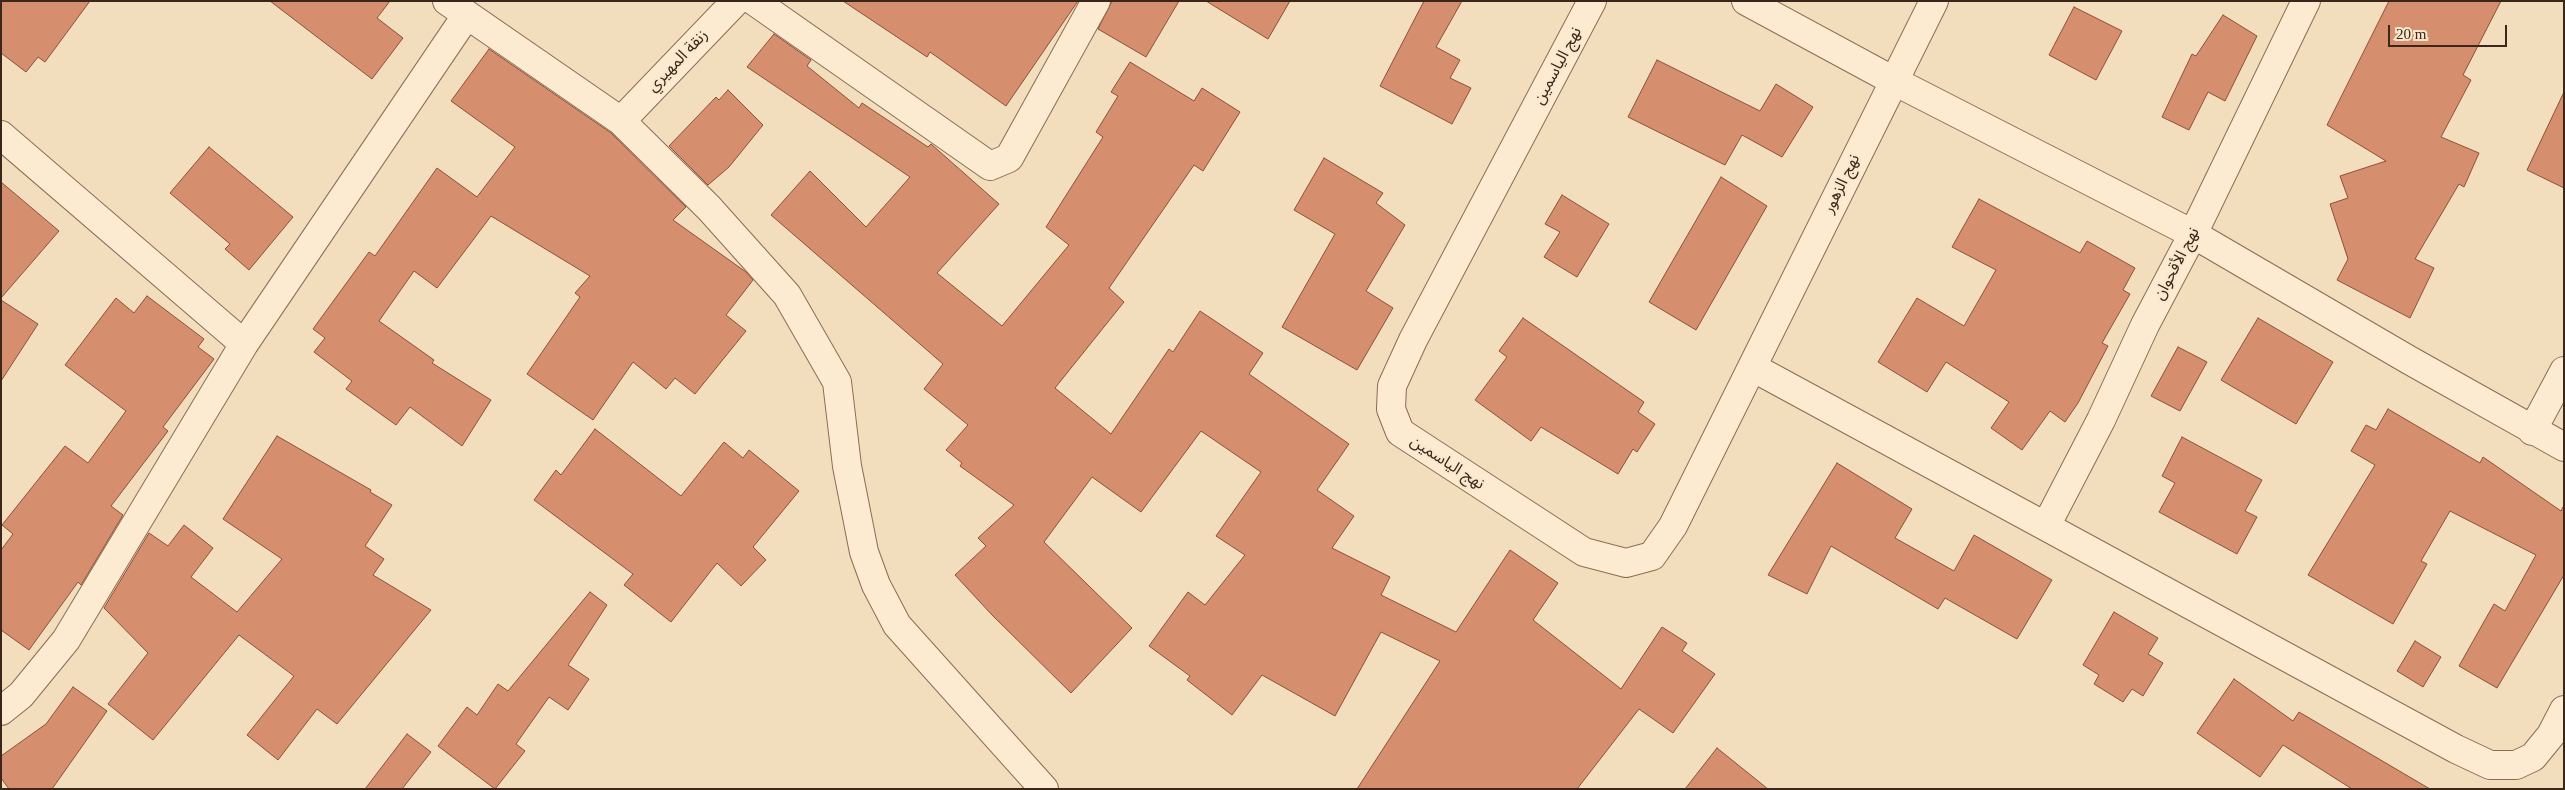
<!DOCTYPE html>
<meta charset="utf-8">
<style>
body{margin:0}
#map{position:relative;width:2565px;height:790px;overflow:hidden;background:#f2ddbd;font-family:"Times New Roman",serif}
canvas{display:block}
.frame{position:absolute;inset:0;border:2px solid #3a261a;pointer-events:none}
.scale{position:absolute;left:2388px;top:25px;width:119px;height:22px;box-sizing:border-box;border:2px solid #3a261a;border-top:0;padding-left:6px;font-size:15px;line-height:18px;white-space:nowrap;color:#3a261a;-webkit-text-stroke:4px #f9e8cd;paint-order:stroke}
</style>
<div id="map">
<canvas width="2565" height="790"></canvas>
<div class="frame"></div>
<div class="scale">20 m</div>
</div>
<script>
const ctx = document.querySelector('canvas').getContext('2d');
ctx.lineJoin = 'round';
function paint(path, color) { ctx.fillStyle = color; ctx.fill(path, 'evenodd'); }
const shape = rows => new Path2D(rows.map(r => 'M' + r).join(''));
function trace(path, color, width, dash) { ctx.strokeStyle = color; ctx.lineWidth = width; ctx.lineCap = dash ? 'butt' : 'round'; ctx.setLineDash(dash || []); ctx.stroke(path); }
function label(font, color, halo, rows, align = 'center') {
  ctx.font = font + ' "Times New Roman","Noto Sans Arabic",serif'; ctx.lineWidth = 4; ctx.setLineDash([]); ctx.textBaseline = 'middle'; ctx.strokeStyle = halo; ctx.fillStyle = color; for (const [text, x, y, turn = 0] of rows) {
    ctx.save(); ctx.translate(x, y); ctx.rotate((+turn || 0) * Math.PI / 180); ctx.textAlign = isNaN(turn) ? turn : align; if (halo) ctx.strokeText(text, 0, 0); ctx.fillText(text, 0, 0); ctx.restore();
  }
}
const building = shape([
 [1,1,90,1,45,62,38,57,26,72,1,53,1,1],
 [270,1,390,1,377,18,403,38,372,79,270,1],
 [843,1,1078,1,1006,106,930,52,927,57,843,1],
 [1112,1,1179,1,1146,57,1098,29,1112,1],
 [1206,1,1290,1,1268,39,1206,1],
 [1424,1,1462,1,1436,47,1460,60,1450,78,1471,88,1452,124,1380,86,1424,1],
 [2389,1,2501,1,2463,75,2471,80,2441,137,2479,153,2464,187,2459,184,2415,259,2434,268,2410,318,2337,280,2348,259,2330,204,2348,198,2340,176,2386,161,2327,125,2389,1],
 [2074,7,2122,31,2096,80,2049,55,2074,7],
 [2223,15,2257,36,2225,101,2208,92,2189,130,2162,117,2192,54,2196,56,2223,15],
 [774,34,811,60,807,66,859,108,862,103,928,147,931,144,999,204,937,273,1002,326,1069,245,1046,227,1103,137,1096,132,1118,96,1111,92,1130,62,1194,101,1202,88,1240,112,1203,171,1194,165,1109,288,1124,302,1055,388,1111,434,1169,349,1173,352,1200,311,1263,353,1249,374,1349,444,1317,490,1354,516,1332,548,1390,577,1381,595,1456,632,1510,550,1558,583,1533,620,1621,689,1662,627,1687,643,1682,651,1715,674,1673,733,1639,709,1577,789,1357,789,1440,661,1381,632,1335,716,1262,675,1232,715,1187,680,1190,676,1149,646,1188,592,1205,605,1245,555,1216,536,1261,472,1201,431,1141,512,1092,477,1044,542,1132,628,1071,693,992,615,955,575,986,546,978,538,1014,505,960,466,962,463,946,450,968,425,924,389,943,364,771,215,810,171,866,227,910,177,747,67,774,34],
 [489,49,611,133,686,207,673,220,746,272,753,280,726,315,746,331,695,394,675,378,666,389,633,362,593,420,527,374,580,297,575,293,590,276,491,216,437,288,414,271,379,321,434,360,432,363,491,400,462,446,410,407,396,425,346,389,352,381,314,352,325,338,313,329,369,252,375,256,437,168,477,197,515,147,451,101,489,49],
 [1657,60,1760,111,1776,84,1813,107,1782,157,1742,135,1725,165,1628,117,1657,60],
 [728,90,763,125,729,167,708,185,669,146,716,97,719,100,728,90],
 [2564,92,2564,188,2527,170,2564,92],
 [209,147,293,217,249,270,225,249,230,244,170,193,209,147],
 [1324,158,1383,193,1376,203,1405,225,1366,291,1393,308,1357,370,1282,327,1335,234,1294,210,1324,158],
 [1721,177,1767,206,1696,330,1649,302,1721,177],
 [1,182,59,231,1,298,1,182],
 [1562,195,1609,224,1577,277,1544,257,1560,232,1545,224,1562,195],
 [1979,199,2080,253,2087,241,2135,268,2123,290,2130,294,2102,343,2108,346,2078,403,2065,422,2050,411,2022,450,1991,428,2009,402,1946,362,1927,392,1878,362,1917,298,1964,326,1996,270,1952,247,1979,199],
 [147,296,204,339,198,347,214,359,163,427,168,431,111,506,123,515,81,585,78,582,29,650,1,630,1,550,13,534,2,525,65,446,88,463,126,411,65,365,116,298,134,313,147,296],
 [1,300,38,324,1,381,1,300],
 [1523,318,1644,402,1638,412,1655,424,1637,452,1633,449,1618,474,1541,427,1531,441,1475,400,1507,357,1499,351,1523,318],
 [2258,318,2333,362,2296,424,2221,380,2258,318],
 [2178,347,2207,362,2180,411,2151,396,2178,347],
 [2388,409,2480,463,2483,457,2561,511,2564,505,2564,575,2497,688,2459,666,2494,604,2505,611,2536,555,2450,511,2421,561,2427,564,2393,624,2308,575,2375,465,2351,451,2366,425,2376,430,2388,409],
 [595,429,681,496,724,442,743,458,749,450,799,491,753,547,766,560,741,586,717,563,671,622,624,585,633,574,534,500,556,470,561,475,595,429],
 [277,436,371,490,370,492,392,505,365,546,384,559,373,575,431,610,337,724,317,709,278,760,247,735,294,676,239,635,153,740,108,704,148,653,104,608,149,533,168,546,184,525,213,548,191,577,237,612,282,559,223,519,277,436],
 [2182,437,2262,480,2245,511,2257,517,2237,554,2159,512,2175,483,2162,476,2182,437],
 [1837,463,1912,509,1895,538,1954,571,1974,535,2052,580,2017,639,1945,598,1938,609,1831,546,1807,594,1768,575,1837,463],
 [590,592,607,605,568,665,589,679,568,710,549,697,516,744,525,751,495,789,438,746,467,707,477,715,498,684,508,691,590,592],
 [2114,612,2158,638,2148,654,2163,663,2143,696,2132,689,2123,702,2094,684,2099,675,2083,665,2114,612],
 [2415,641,2441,657,2423,687,2397,671,2415,641],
 [2234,679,2293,721,2299,712,2430,789,2352,789,2283,745,2260,777,2197,733,2234,679],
 [73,687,107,711,52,789,9,789,1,778,1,756,46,724,73,687],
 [407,734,431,752,402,789,365,789,407,734],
 [1717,748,1768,789,1685,789,1717,748]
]);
paint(building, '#d58e6e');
trace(building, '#8e5037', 1);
const minor = shape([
 [447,1,621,121,709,208,787,295,837,382,847,466,864,552,876,585,897,625,1044,789],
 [754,1,990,166,1009,158,1096,1],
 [1592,1,1413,340,1392,386,1391,409,1400,432,1584,552,1626,563,1652,556,1673,526,1934,1],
 [1746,1,1894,81,2193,234,2409,360,2564,447],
 [621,121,736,1],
 [1,135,244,344],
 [1752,367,2456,749,2490,765,2516,765,2533,757,2551,735,2564,710],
 [2532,431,2564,371],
 [2046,526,2101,420,2145,325,2193,234,2306,1],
 [1,711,21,695,66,640,244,344,466,16]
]);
trace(minor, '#8c6c54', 30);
trace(minor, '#fcebd1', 28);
label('16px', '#3a261a', '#f9e8cd', [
 ["زنقة المهيري",678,61,-46],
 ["نهج الياسمين",1558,66,-62],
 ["نهج الزهور",1842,184,-64],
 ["نهج الأقحوان",2177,264,-62],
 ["نهج الياسمين",1447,463,33]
]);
</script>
